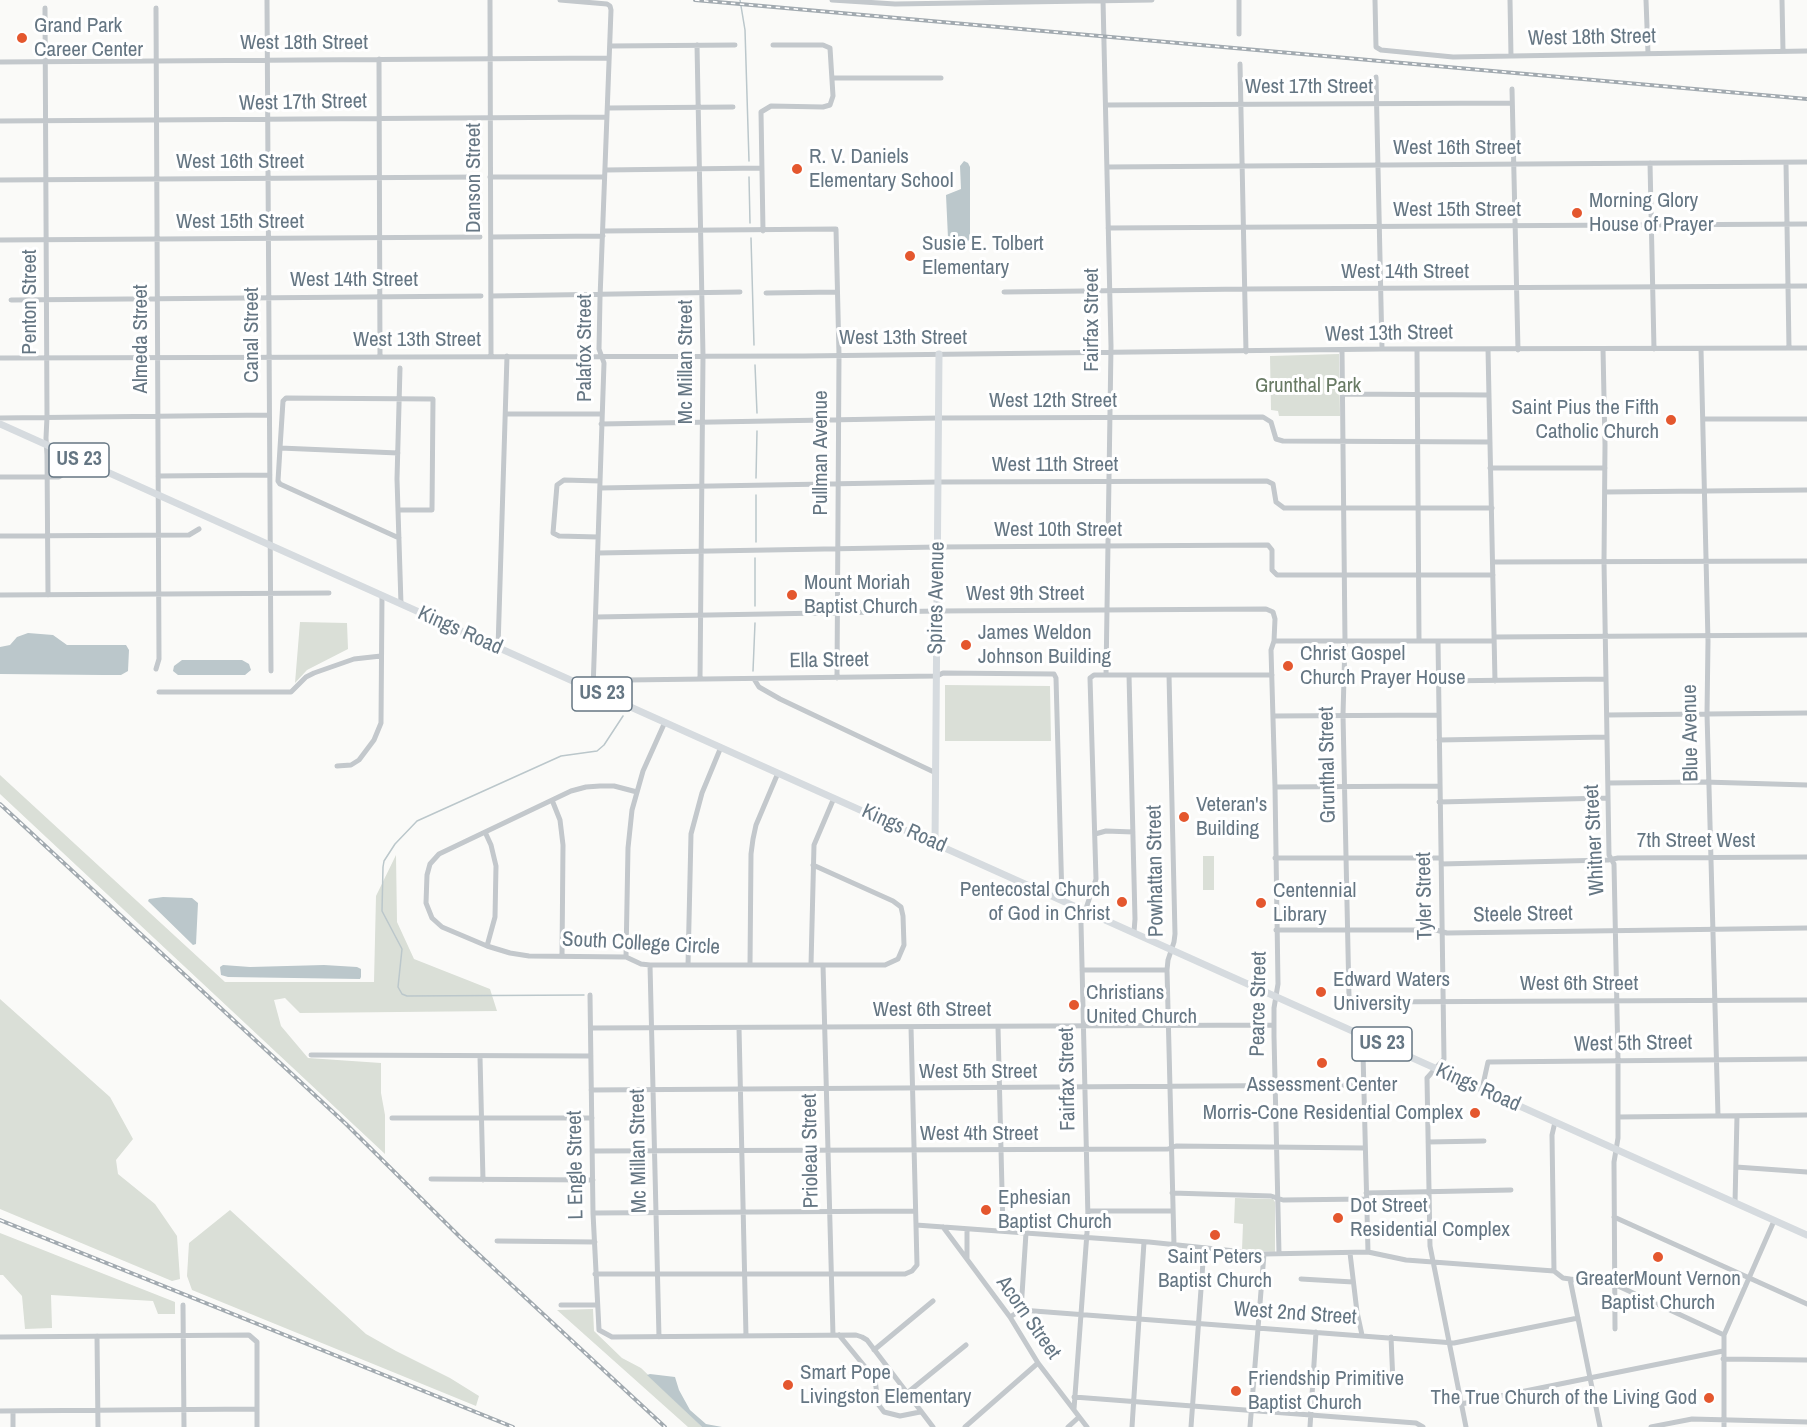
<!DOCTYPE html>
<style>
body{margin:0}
canvas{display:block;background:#fafaf8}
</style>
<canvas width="1807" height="1427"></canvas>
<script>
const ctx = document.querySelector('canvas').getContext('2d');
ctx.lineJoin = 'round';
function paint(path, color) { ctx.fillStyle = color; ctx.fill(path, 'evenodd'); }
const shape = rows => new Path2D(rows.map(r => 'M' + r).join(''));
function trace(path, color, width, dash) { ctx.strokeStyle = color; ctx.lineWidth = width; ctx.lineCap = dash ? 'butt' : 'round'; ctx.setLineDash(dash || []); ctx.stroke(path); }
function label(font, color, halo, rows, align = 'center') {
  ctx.font = font + ' "Archivo Narrow",sans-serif'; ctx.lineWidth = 6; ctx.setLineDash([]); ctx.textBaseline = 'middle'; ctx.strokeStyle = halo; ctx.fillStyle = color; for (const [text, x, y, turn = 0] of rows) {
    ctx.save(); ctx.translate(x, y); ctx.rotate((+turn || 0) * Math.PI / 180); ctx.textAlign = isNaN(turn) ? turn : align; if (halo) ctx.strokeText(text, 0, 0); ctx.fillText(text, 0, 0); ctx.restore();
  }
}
paint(shape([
 [1339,354,1340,416,1279,416,1278,411,1271,410,1270,356],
 [300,622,347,623,348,649,307,670,295,683],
 [945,685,1050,686,1051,741,945,741],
 [0,775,225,982,374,982,376,896,396,855,397,922,414,959,490,989,497,1011,300,1013,285,998,274,1000,281,1026,308,1058,381,1063,381,1093,385,1115,385,1154,0,794],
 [1203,856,1214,856,1214,890,1203,890],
 [0,999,110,1097,133,1139,116,1160,118,1174,155,1204,177,1236,180,1279,172,1281,0,1209],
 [1235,1198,1273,1199,1275,1202,1275,1252,1242,1250,1243,1224,1234,1223],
 [230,1210,366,1334,396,1351,450,1378,479,1396,476,1406,192,1290,187,1276,189,1243],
 [0,1233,175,1302,175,1314,158,1314,153,1301,51,1295,52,1328,25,1329,22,1296,3,1275,0,1275],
 [593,1309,594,1331,622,1358,641,1368,702,1427,688,1427,557,1310]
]), '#dadfd7');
paint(shape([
 [964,161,968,163,970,167,970,239,967,242,951,241,948,238,946,195,961,189,960,166],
 [28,633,53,635,67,645,126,645,129,650,128,671,121,675,103,675,0,674,0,647,10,645,17,637],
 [182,660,242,660,249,664,251,670,245,675,178,675,173,671,174,666],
 [163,897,192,898,198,903,196,944,193,945,148,901,149,899],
 [223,965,250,967,324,965,357,967,361,969,361,977,360,979,228,977,221,975,220,967],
 [650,1374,675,1377,679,1390,690,1410,706,1424,722,1427,702,1427,647,1375]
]), '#bbc7cb');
trace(shape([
 [740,0,745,30,749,161],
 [749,177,750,223],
 [751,238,754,345],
 [755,365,757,413],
 [756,478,757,431],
 [756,542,756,495],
 [755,606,755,558],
 [753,671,755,623],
 [584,995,407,996,402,994,398,987,402,949,382,911,383,867,384,861,395,844,417,821,561,756,597,751,604,745,623,716]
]), '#bbc7cb', 1.5);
trace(shape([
 [267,0,271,671],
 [490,0,491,356],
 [560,0,607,4,610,6,611,10,600,298,599,349,604,363,593,690],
 [832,0,895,4,1152,0],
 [1103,0,1111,346,1106,675],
 [1375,0,1376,47,1381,50,1453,57,1807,51],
 [1510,0,1511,56],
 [1646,0,1648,53],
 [1782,0,1783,51],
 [45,8,47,417,46,438,47,455,48,595],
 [1239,34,1239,0],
 [697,45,703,356,700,679],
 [610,46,735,45],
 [379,59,380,357],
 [0,62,608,58],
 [1240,64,1246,352],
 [1376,77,1382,349],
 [833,78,941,78],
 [1512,89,1518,350],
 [1106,105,1512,103],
 [608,108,733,107],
 [0,121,607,117],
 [1650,163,1654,349],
 [1786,163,1789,348],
 [1107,167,1807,162],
 [606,170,762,168],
 [490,177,604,177],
 [0,180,480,177],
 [1108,228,1807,224],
 [603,231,836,229,839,355,837,678],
 [763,231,761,112,771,106,823,107,830,105,833,96,830,48,823,45,773,45],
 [491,237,603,236],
 [0,240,480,237],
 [1004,292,1245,289,1807,286],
 [766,293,837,292],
 [491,296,740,292],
 [11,300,481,296],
 [1417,349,1419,641],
 [1488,349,1495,681],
 [1603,349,1605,445,1604,562,1609,855,1614,864,1618,1060,1618,1138,1614,1162,1615,1329],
 [1701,349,1708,641,1707,714,1718,1116],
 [1342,350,1345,641,1343,715,1349,997,1356,1002,1807,1000],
 [0,358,803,356,1382,349,1807,348],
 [400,368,397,479,401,604],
 [1343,394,1489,395],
 [507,414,602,414],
 [0,418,269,415],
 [1703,419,1807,419],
 [601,424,939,418,1263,417,1271,422,1276,439,1283,441,1490,442],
 [280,448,278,481,280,484,399,538],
 [398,453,280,448,283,401,286,398,433,399,432,510,398,510],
 [1490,468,1605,468],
 [158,476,270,475],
 [0,477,59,477,68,471],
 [600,488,938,482,1267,481,1273,484,1276,502,1284,508,1492,508],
 [1605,492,1807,490],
 [0,536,189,535,199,529],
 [598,537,559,536,553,533,557,485,564,480,600,481],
 [598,553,938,547,1268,545,1272,550,1272,570,1277,575,1493,575],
 [1493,562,1807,561],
 [0,595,329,593],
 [596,617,937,611,1266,609,1273,612,1275,619,1274,641,1271,650,1275,787,1278,984,1274,1008,1274,1036,1279,1253],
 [1494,637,1807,635],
 [1274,641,1494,641],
 [1438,641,1444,1059,1427,1078,1430,1246,1466,1427],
 [498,648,507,356],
 [156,669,159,659,156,8],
 [1129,675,1135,919,1134,932],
 [1169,675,1175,934,1174,942,1168,960,1167,970,1174,1245],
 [754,679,759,687,780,699,936,773],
 [1438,681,1606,679],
 [159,692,291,692,306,677,314,673,354,659,381,656],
 [614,699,619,685,627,680,937,676,943,673,1054,674,1056,678,1062,900],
 [1607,715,1807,713],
 [1273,716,1439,715],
 [1439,740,1607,737],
 [337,766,351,765,359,760,374,740,381,723,382,595],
 [1608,783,1704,782,1807,785],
 [1275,787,1439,786],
 [637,792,614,786,600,786,586,787,571,791,439,854,430,864,427,875,426,903,432,918,442,927,487,946,510,953,529,956,626,957,641,964,650,965,885,965,898,959,904,945,903,916,901,907,893,901,813,865],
 [552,800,560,820,563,845,562,956],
 [1439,802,1608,798],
 [485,832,491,845,496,866,495,917,487,946],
 [1095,834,1106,831,1133,832],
 [1275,858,1441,858],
 [1441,864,1608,860,1618,858,1807,857],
 [1276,930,1436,930,1447,933,1807,928],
 [626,957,628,848,632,810,643,771,665,722],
 [650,965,659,1337],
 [688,965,691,834,702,793,721,747],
 [750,965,751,854,753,839,756,825,778,773],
 [811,965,814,845,834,798],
 [823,965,833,1335],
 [1082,970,1167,970],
 [590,995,593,1213,599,1330,612,1337,856,1335,862,1337,867,1340,933,1427],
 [998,1027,1003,1231],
 [591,1028,1274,1025],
 [739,1028,746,1336],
 [1365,1036,1363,1053,1368,1252],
 [311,1055,591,1056],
 [480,1057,483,1180],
 [1482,1089,1488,1062,1807,1059],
 [591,1090,1364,1085],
 [1618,1117,1807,1115],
 [392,1118,592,1118],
 [1428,1142,1484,1141],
 [592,1151,1168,1149,1176,1146,1365,1148],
 [1736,1167,1807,1172],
 [431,1179,593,1180],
 [1172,1193,1271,1196,1283,1200,1366,1199],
 [1366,1193,1511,1190],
 [1735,1203,1737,1116],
 [1088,1211,1173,1211],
 [593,1213,915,1211],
 [1614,1217,1807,1304],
 [916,1225,1149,1242,1264,1254,1368,1252,1406,1260,1554,1271,1563,1278,1618,1286,1724,1335],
 [943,1227,1010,1317,1038,1363,1087,1427],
 [497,1241,595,1242],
 [1350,1253,1357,1312,1362,1335],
 [967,1258,967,1229],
 [1554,1271,1552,1135,1555,1122],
 [595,1274,905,1274,912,1271,917,1265,911,1027],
 [1301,1279,1353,1282],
 [1570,1279,1600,1427],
 [183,1305,184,1427],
 [561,1305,597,1305],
 [1021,1310,1026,1233],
 [1010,1317,1021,1310,1454,1343,1578,1318],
 [839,1335,875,1379,878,1404,884,1412,900,1416,920,1412],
 [97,1336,98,1427],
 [0,1337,249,1335,257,1342,257,1427],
 [1391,1337,1393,1383],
 [874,1350,933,1301],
 [1723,1359,1807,1360],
 [907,1393,966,1345],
 [1074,1397,1416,1423,1423,1427],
 [1461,1404,1723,1351],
 [1074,1409,1088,1219,1081,923,1096,879,1090,678,1094,675,1272,675],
 [0,1411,257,1409],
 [13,1411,13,1427],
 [965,1427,1038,1363],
 [1068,1427,1079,1417],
 [1132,1427,1144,1242],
 [1191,1427,1204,1248],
 [1250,1427,1264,1254],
 [1310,1427,1316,1332],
 [1651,1427,1692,1419,1807,1422],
 [1724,1427,1724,1335,1774,1221]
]), '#c3c8cc', 5);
trace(shape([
 [0,424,1807,1235],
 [935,843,939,354]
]), '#d6dbdf', 7);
const rail = shape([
 [695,0,1807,99],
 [0,804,346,1124,460,1237,665,1427],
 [0,1220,513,1427]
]);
trace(rail, '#a2aab0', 4);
trace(rail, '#fff', 1.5, [4.5]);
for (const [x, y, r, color] of [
 [22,38,6,"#e4572e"],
 [797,169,6,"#e4572e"],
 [1577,213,6,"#e4572e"],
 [910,256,6,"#e4572e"],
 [1671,420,6,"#e4572e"],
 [792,595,6,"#e4572e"],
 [966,645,6,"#e4572e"],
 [1288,666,6,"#e4572e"],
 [1184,817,6,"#e4572e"],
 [1122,902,6,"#e4572e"],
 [1261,903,6,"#e4572e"],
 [1321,992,6,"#e4572e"],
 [1074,1005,6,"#e4572e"],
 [1322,1063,6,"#e4572e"],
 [1475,1113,6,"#e4572e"],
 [986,1210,6,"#e4572e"],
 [1338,1218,6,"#e4572e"],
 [1215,1235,6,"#e4572e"],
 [1658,1257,6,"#e4572e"],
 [788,1385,6,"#e4572e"],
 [1236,1391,6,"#e4572e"],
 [1709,1398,6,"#e4572e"]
]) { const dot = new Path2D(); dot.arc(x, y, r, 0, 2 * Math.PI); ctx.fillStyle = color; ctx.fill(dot); trace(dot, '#fff', 2); }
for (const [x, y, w] of [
 [79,460,60],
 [602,694,60],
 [1382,1044,60]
]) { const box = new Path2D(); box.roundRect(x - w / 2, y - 17, w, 34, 4.5); ctx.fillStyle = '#fff'; ctx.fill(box); trace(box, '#657683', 1.5); }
label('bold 20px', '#657683', null, [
 ["US 23",79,460],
 ["US 23",602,694],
 ["US 23",1382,1044]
]);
label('21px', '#657683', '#fff', [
 ["Grand Park",34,26],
 ["Career Center",34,50],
 ["R. V. Daniels",809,157],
 ["Elementary School",809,181],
 ["Morning Glory",1589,201],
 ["House of Prayer",1589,225],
 ["Susie E. Tolbert",922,244],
 ["Elementary",922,268],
 ["Saint Pius the Fifth",1659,408,"right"],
 ["Catholic Church",1659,432,"right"],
 ["Mount Moriah",804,583],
 ["Baptist Church",804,607],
 ["James Weldon",978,633],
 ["Johnson Building",978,657],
 ["Christ Gospel",1300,654],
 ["Church Prayer House",1300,678],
 ["Veteran's",1196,805],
 ["Building",1196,829],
 ["Pentecostal Church",1110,890,"right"],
 ["of God in Christ",1110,914,"right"],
 ["Centennial",1273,891],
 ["Library",1273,915],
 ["Edward Waters",1333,980],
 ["University",1333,1004],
 ["Christians",1086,993],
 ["United Church",1086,1017],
 ["Assessment Center",1322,1085,"center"],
 ["Morris-Cone Residential Complex",1463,1113,"right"],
 ["Ephesian",998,1198],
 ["Baptist Church",998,1222],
 ["Dot Street",1350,1206],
 ["Residential Complex",1350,1230],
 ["Saint Peters",1215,1257,"center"],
 ["Baptist Church",1215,1281,"center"],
 ["GreaterMount Vernon",1658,1279,"center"],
 ["Baptist Church",1658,1303,"center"],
 ["Smart Pope",800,1373],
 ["Livingston Elementary",800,1397],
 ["Friendship Primitive",1248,1379],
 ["Baptist Church",1248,1403],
 ["The True Church of the Living God",1697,1398,"right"]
], 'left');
label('21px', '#657683', '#fff', [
 ["West 18th Street",1592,38,-1],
 ["West 18th Street",304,43],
 ["West 17th Street",1309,87],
 ["West 17th Street",303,103,-1],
 ["West 16th Street",1457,148],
 ["West 16th Street",240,162],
 ["Danson Street",474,178,-90],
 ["West 15th Street",1457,210],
 ["West 15th Street",240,222],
 ["West 14th Street",1405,272],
 ["West 14th Street",354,280],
 ["Penton Street",30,302,-90],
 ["Fairfax Street",1092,320,-90],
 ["West 13th Street",1389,334,-1],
 ["Canal Street",252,335,-90],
 ["West 13th Street",903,338],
 ["Almeda Street",141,339,-90],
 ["West 13th Street",417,340],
 ["Palafox Street",585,348,-90],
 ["Mc Millan Street",686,362,-90],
 ["West 12th Street",1053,401],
 ["Pullman Avenue",821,453,-90],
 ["West 11th Street",1055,465],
 ["West 10th Street",1058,530],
 ["West 9th Street",1025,594],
 ["Spires Avenue",937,598,-89],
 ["Kings Road",460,631,24],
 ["Ella Street",829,661,-1],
 ["Blue Avenue",1691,733,-91],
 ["Grunthal Street",1328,765,-91],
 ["Kings Road",904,829,24],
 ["Whitner Street",1595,840,-93],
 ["7th Street West",1696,841],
 ["Powhattan Street",1156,871,-91],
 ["Tyler Street",1425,896,-91],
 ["Steele Street",1523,915,-1],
 ["South College Circle",641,944,3],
 ["West 6th Street",1579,984],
 ["Pearce Street",1259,1004,-89],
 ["West 6th Street",932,1010],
 ["West 5th Street",1633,1044,-1],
 ["West 5th Street",978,1072],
 ["Fairfax Street",1068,1079,-91],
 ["Kings Road",1478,1088,24],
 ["West 4th Street",979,1134],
 ["Mc Millan Street",639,1151,-91],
 ["Prioleau Street",811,1151,-91],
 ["L Engle Street",576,1165,-91],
 ["West 2nd Street",1295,1314,4],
 ["Acorn Street",1028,1318,55]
]);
label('21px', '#687a64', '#fff', [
 ["Grunthal Park",1308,386]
]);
</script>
